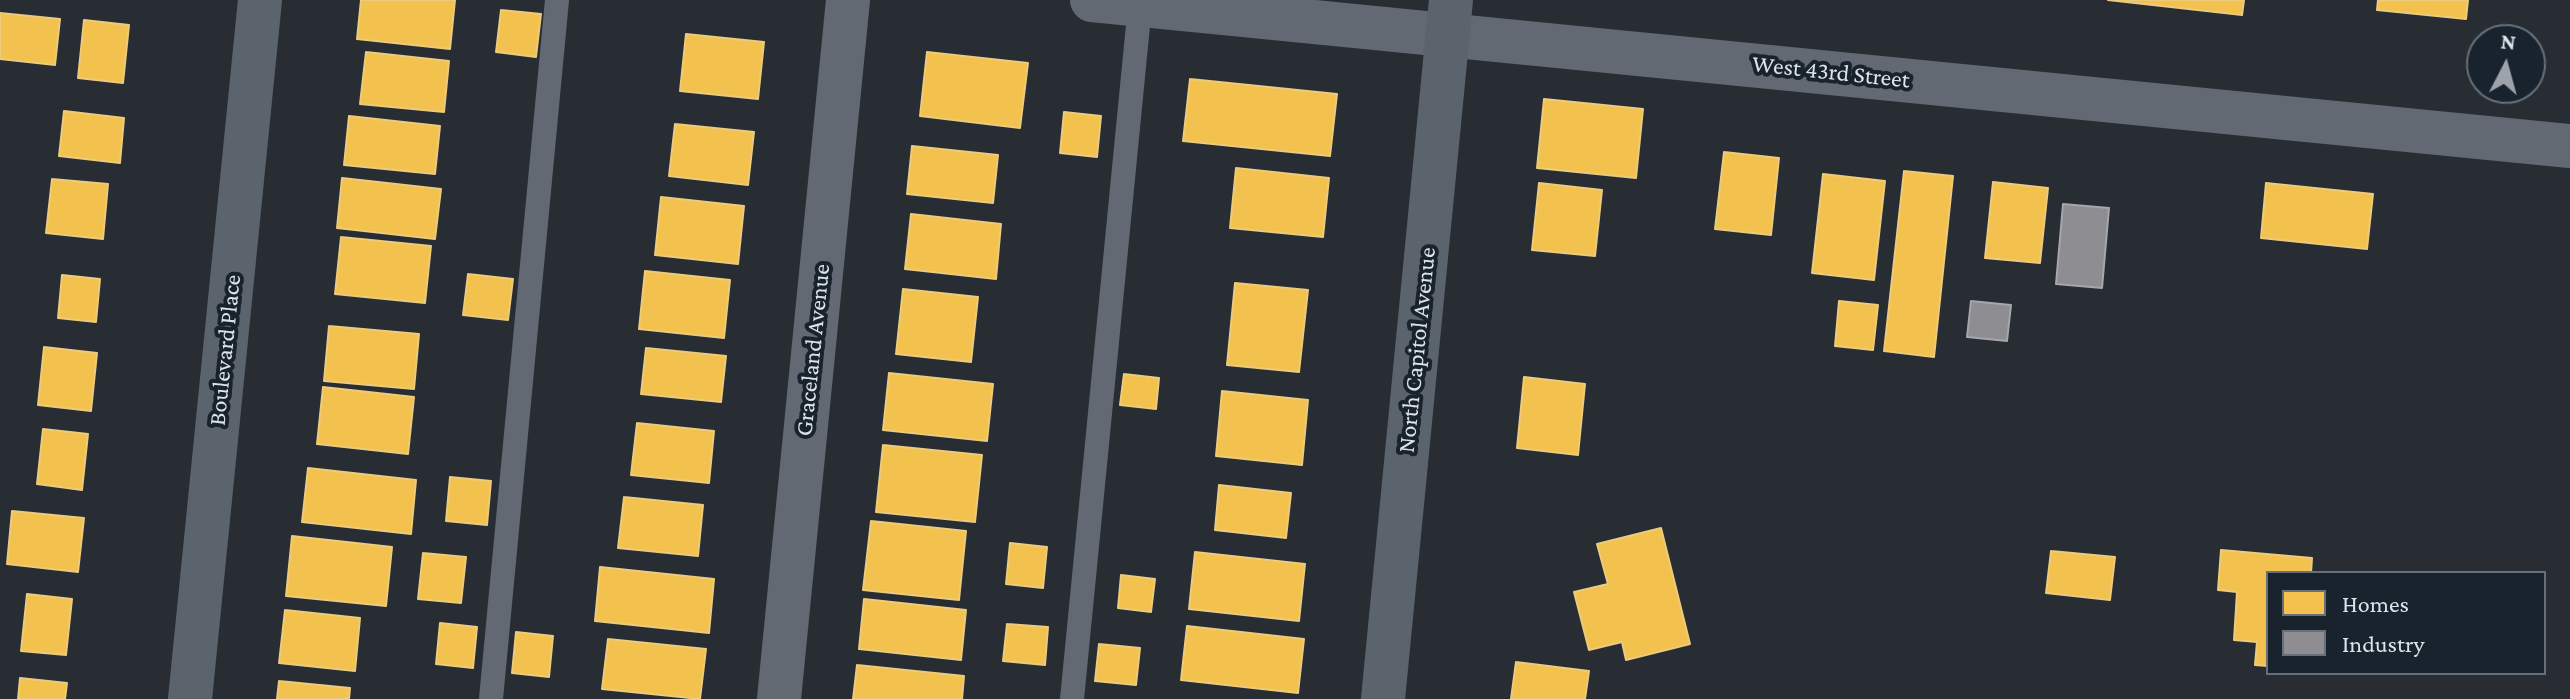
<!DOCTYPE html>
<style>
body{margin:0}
#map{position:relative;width:2570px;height:699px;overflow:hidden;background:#282d34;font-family:"Crimson Pro",serif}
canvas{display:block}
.legend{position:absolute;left:2266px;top:571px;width:280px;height:104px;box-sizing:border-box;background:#19232e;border:2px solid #67707a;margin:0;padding:10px 14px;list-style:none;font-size:24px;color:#dde3eb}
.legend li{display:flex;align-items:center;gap:16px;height:40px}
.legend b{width:40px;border:2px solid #67707a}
.north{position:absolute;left:2466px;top:24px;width:80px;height:80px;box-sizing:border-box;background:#19232e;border:2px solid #67707a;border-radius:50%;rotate:6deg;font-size:22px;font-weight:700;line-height:32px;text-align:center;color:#dde3eb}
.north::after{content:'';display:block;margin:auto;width:28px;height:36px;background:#9ea3ab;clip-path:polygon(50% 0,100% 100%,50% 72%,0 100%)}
</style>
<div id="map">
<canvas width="2570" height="699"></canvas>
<ul class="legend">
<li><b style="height:22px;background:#f2c14e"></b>Homes</li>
<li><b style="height:22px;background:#8d8d92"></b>Industry</li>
</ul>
<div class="north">N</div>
</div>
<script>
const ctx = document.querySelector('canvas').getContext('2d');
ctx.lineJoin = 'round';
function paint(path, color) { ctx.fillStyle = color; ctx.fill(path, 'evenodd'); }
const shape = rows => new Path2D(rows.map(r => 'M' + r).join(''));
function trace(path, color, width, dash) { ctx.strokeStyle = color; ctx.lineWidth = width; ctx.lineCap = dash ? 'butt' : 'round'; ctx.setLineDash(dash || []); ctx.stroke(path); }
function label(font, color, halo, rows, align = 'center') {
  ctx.font = font + ' "Crimson Pro",serif'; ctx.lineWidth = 8; ctx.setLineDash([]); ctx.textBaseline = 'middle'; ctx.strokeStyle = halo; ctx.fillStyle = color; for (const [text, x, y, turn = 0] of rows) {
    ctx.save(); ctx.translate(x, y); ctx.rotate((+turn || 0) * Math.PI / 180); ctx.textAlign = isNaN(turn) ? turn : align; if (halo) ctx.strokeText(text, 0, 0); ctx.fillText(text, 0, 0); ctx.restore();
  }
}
const homes = shape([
 [361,0,455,0,450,49,357,39,361,0],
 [2108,0,2244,0,2242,15,2108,0],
 [2378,0,2468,0,2466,19,2377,10,2378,0],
 [501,10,541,14,536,57,496,52,501,10],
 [0,13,60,19,55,65,0,59,0,13],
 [84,20,129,25,123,83,78,78,84,20],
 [686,34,764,42,758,99,680,91,686,34],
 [366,52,449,61,444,112,360,104,366,52],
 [927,52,1028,63,1020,128,920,116,927,52],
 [1190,79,1337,94,1330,156,1183,141,1190,79],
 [1544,99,1643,109,1636,178,1537,168,1544,99],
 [64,111,124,118,120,163,59,156,64,111],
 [1064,112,1101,116,1097,157,1060,153,1064,112],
 [349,116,440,126,435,174,344,165,349,116],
 [675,124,754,132,748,185,669,176,675,124],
 [912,146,998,155,993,203,907,194,912,146],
 [1724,152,1779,158,1771,235,1715,229,1724,152],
 [1236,168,1329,178,1323,237,1230,228,1236,168],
 [1904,171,1953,176,1934,357,1884,351,1904,171],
 [1823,174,1885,181,1874,280,1812,273,1823,174],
 [342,178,441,189,435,239,337,228,342,178],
 [52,179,108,184,103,239,46,233,52,179],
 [1993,182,2048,188,2040,263,1985,258,1993,182],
 [1539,183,1602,190,1595,256,1532,250,1539,183],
 [2266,183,2373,194,2367,249,2261,238,2266,183],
 [661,197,744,206,738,264,655,255,661,197],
 [911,214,1001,224,996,279,905,269,911,214],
 [341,237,431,246,425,303,335,294,341,237],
 [645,271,730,280,724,338,639,329,645,271],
 [468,274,513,279,508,320,463,315,468,274],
 [62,275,100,279,96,322,58,318,62,275],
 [1235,283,1308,290,1299,372,1227,365,1235,283],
 [903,289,978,297,971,362,896,354,903,289],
 [1839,301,1878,305,1873,350,1835,346,1839,301],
 [329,326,419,334,414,389,324,381,329,326],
 [44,347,97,353,91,411,38,405,44,347],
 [646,348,726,356,721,402,641,394,646,348],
 [889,373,993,384,987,441,883,430,889,373],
 [1124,374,1159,378,1156,409,1120,405,1124,374],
 [1524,377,1585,384,1578,455,1517,448,1524,377],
 [323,387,414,397,408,454,317,444,323,387],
 [1222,391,1308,400,1302,465,1216,456,1222,391],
 [637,423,714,431,709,483,631,475,637,423],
 [43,429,88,434,82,490,37,484,43,429],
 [883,445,982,455,975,522,876,512,883,445],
 [308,468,416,480,411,534,302,522,308,468],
 [450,477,491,481,487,525,446,521,450,477],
 [1219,485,1291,493,1286,538,1215,530,1219,485],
 [624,497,703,505,698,556,618,548,624,497],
 [12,511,84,518,78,572,7,564,12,511],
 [871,521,966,531,959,600,863,590,871,521],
 [1661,528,1690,644,1626,660,1622,642,1589,650,1574,592,1608,584,1597,544,1661,528],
 [292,536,392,547,386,606,286,596,292,536],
 [1010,543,1047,547,1043,588,1006,584,1010,543],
 [2221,550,2312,558,2311,573,2268,573,2268,666,2255,665,2257,642,2234,640,2237,592,2218,590,2221,550],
 [2051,551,2115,557,2110,600,2046,593,2051,551],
 [1195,552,1305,564,1299,621,1189,609,1195,552],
 [423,553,466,557,461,603,418,599,423,553],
 [600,567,714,579,709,633,595,621,600,567],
 [1121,575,1155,579,1151,612,1118,608,1121,575],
 [27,594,72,599,66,655,21,651,27,594],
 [864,599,966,610,961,660,859,649,864,599],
 [285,610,360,618,355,671,279,663,285,610],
 [440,623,477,627,473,668,436,664,440,623],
 [1007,624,1048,627,1045,665,1003,661,1007,624],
 [1187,626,1304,639,1298,693,1181,680,1187,626],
 [516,632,553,636,549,677,512,673,516,632],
 [608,639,706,649,700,699,602,689,608,639],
 [1099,644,1140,648,1136,685,1095,681,1099,644],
 [1516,662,1589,671,1585,699,1511,699,1516,662],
 [857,665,964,676,962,699,853,699,857,665],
 [20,678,67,683,65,699,18,699,20,678],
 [279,681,350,688,349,699,277,699,279,681]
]);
paint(homes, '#f2c14e');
trace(homes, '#eccb7d', 2);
const industry = shape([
 [2063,204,2109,208,2102,288,2056,284,2063,204],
 [1971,301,2011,305,2007,341,1967,337,1971,301]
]);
paint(industry, '#8d8d92');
trace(industry, '#a5a7ad', 2);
trace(shape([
 [491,699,557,0],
 [1072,699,1140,5]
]), '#636973', 24);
trace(shape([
 [1092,0,2570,146],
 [779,699,848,0]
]), '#636973', 44);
trace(shape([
 [190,699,260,0],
 [1383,699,1451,0]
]), '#5b636c', 44);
label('24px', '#dde3eb', '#19232e', [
 ["West 43rd Street",1831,72,6],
 ["Boulevard Place",225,350,-84],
 ["Graceland Avenue",813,350,-84],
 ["North Capitol Avenue",1417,350,-84]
]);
</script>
